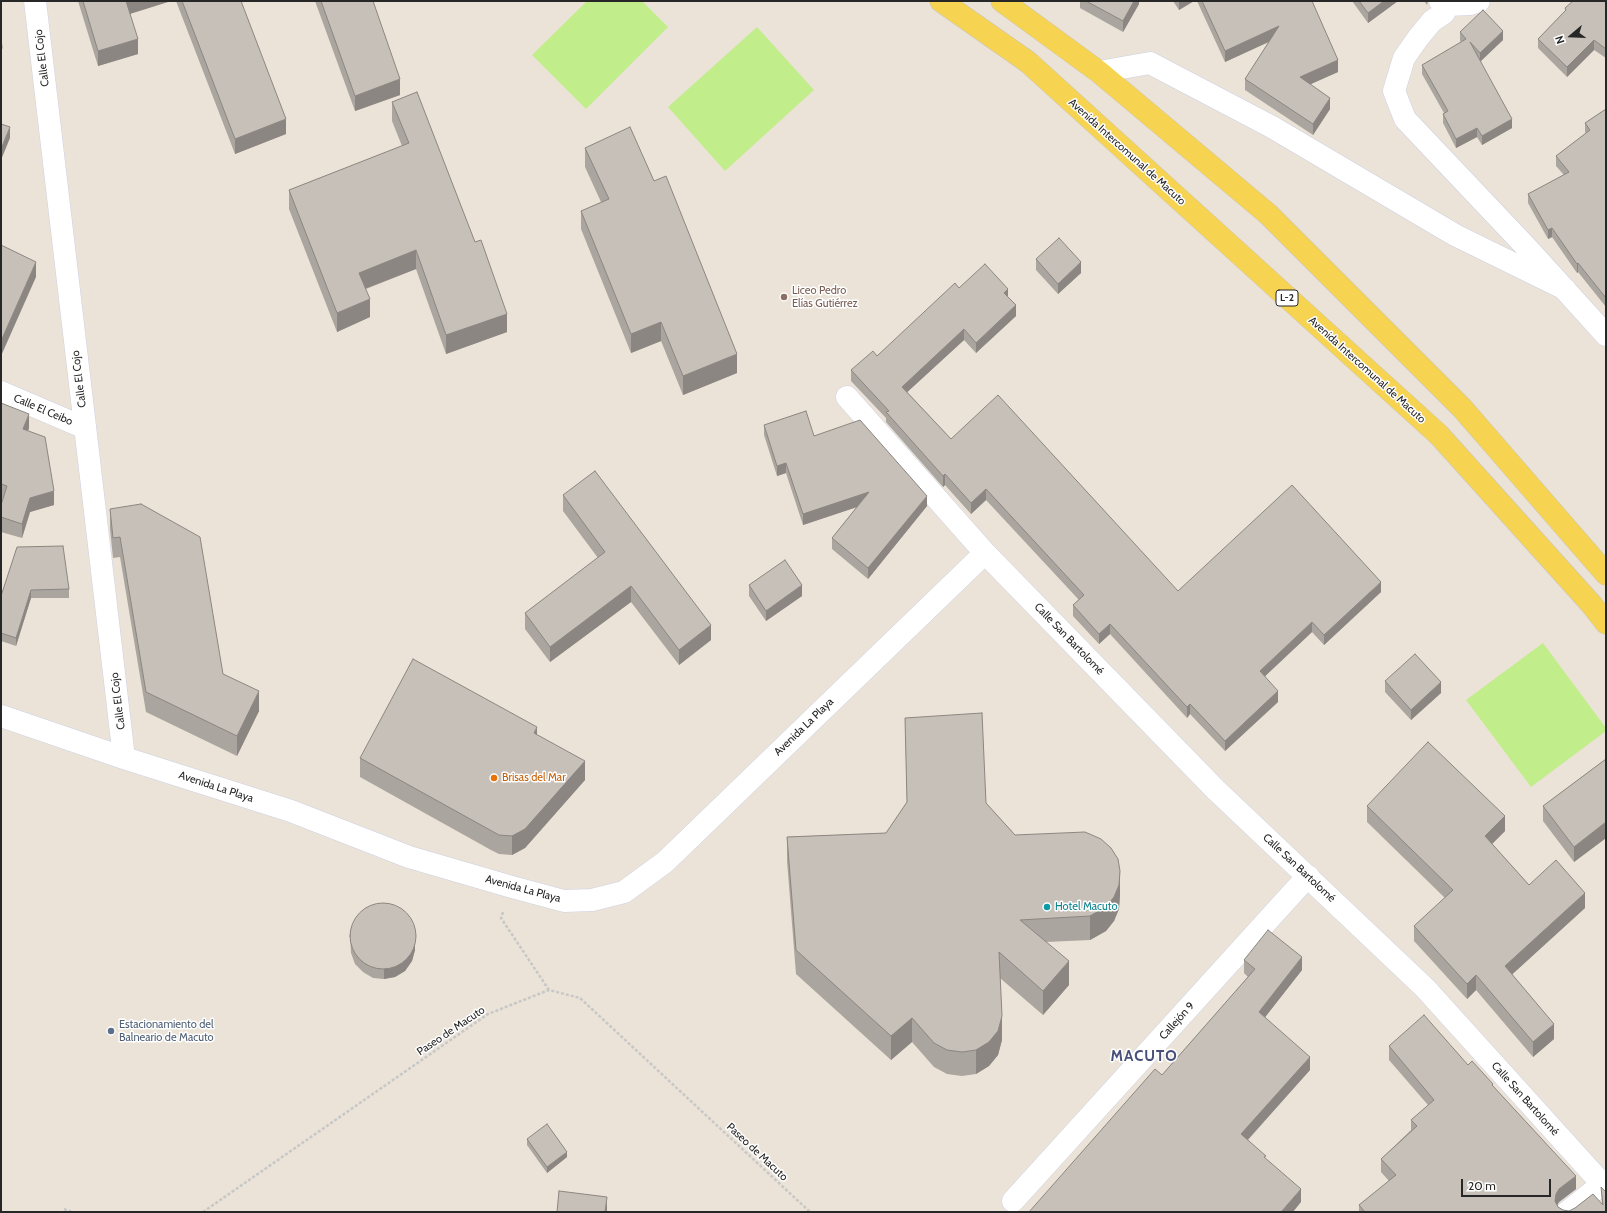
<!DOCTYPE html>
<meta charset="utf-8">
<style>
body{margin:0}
#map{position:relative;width:1607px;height:1213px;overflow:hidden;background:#ebe3d7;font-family:Cabin,sans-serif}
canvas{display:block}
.frame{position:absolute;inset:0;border:2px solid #272727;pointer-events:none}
.north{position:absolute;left:1551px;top:16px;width:40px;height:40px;-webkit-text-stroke:3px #fff;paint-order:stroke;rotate:251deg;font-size:11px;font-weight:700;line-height:16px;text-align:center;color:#272727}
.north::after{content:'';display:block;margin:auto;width:14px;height:18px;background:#272727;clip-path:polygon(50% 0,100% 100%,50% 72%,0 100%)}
.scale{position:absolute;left:1461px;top:1179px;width:90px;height:18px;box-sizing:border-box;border:2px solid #272727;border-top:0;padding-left:5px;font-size:12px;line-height:14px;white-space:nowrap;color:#272727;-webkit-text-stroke:3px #fff;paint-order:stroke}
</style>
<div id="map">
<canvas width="1607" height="1213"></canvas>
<div class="frame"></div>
<div class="north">N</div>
<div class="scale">20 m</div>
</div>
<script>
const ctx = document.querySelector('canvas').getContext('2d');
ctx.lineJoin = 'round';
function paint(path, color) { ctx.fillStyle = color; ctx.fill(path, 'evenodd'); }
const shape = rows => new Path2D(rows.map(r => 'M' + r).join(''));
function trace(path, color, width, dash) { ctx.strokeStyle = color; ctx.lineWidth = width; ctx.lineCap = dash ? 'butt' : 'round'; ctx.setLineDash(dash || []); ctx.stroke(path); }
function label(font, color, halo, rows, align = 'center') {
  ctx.font = font + ' Cabin,sans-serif'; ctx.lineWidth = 3; ctx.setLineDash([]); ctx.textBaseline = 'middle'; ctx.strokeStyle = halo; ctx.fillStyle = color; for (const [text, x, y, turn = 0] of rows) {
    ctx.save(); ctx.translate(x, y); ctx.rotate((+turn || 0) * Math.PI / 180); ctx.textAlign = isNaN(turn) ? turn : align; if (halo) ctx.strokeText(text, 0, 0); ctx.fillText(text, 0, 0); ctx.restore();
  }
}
paint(shape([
 [587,1,642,1,668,27,586,109,532,55],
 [757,27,814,90,725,171,668,107],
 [1543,643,1606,728,1606,731,1531,787,1466,700]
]), '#c1ed8b');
const minor = shape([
 [35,1,124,758],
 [1440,1,1448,5,1470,4,1479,1],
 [1448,5,1444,13,1432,21,1418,38,1404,58,1394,91,1405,119,1529,250,1606,335],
 [1099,72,1150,63,1272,127,1455,235,1565,289],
 [1,392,85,428],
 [847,397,985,553,1216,790,1425,988,1606,1188],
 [1,716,124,758,291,811,409,857,512,887,564,901,592,900,624,892,665,862,985,553],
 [1013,1201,1308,876],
 [1567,1212,1606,1181]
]);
const primary = shape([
 [941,1,1028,62,1439,435,1592,605,1606,623],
 [1002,1,1099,72,1268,214,1462,408,1606,574]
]);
trace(minor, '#cdd0e1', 23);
trace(primary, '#c7c7c7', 23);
trace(shape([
 [503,912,501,918,549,990],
 [64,1209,72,1212],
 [203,1212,488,1014,549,990,580,998,810,1212]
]), '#c7c7c7', 2.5, [3, 2]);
trace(minor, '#fff', 22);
trace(primary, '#f6d351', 22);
paint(shape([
 [78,1,171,1,130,14,138,54,98,66],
 [176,1,241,1,286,134,235,154],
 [315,1,373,1,400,95,355,111],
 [1080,1,1139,1,1139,4,1123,32,1080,8],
 [1173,1,1194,1,1179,10],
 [1197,1,1312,1,1338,72,1310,84,1330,109,1313,135,1245,90,1245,79,1269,42,1225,62],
 [1352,1,1398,1,1368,23],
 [1424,1,1428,1,1427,5],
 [1606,1,1606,58,1594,50,1567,77,1538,48,1538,39,1565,11,1565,8],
 [1460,32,1503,40,1480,61,1512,128,1482,145,1477,137,1456,148,1443,123,1443,114,1444,113,1422,74,1422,65,1461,42,1460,41],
 [392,102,507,332,446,354,416,269,366,289,370,317,337,332,289,209,289,190,402,146,392,121],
 [1606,109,1606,307,1578,272,1577,273,1552,237,1548,239,1528,203,1528,194,1564,175,1556,166,1556,156,1586,133,1585,132,1585,123],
 [585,148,737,373,683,395,661,341,631,353,581,229,581,211,601,202,585,167],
 [1036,259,1081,273,1058,294,1036,270],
 [959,288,1008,297,1016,316,976,353,964,340,907,392,951,439,1178,591,1381,592,1324,645,1312,632,1265,676,1278,702,1225,751,1190,714,1187,718,1110,634,1099,644,1073,616,1073,605,1079,600,986,500,971,514,945,485,943,487,886,422,886,418,851,381,851,370,877,356],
 [1,403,29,428,28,431,54,505,30,512,22,538,1,532,1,505,3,499,1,498],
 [764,425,814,436,927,506,868,579,832,549,832,538,857,507,803,525,786,473,777,476,764,435],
 [563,495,711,640,679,665,631,602,550,662,525,629,525,613,598,558,563,511],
 [110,509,223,674,259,711,237,756,146,712,120,557,113,558,110,529],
 [17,547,69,589,69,598,31,598,16,646,1,641,1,596],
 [749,585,802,596,766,621,749,596],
 [1385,681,1441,693,1411,720,1385,692],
 [905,718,986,803,1015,835,1120,895,1119,909,1114,921,1106,931,1090,940,1046,942,1069,985,1043,1015,1000,978,1002,1040,998,1055,989,1066,976,1074,962,1076,947,1074,934,1067,912,1042,891,1060,796,974,787,861,787,837,886,833,907,803],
 [537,735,585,780,525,848,512,855,499,854,491,850,360,777,360,758],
 [1606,759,1606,838,1574,862,1543,821,1543,806],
 [1367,806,1505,831,1492,844,1529,885,1585,908,1512,974,1554,1039,1533,1057,1476,990,1467,999,1414,941,1414,926,1445,898,1367,822],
 [350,932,415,950,412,961,405,971,395,977,384,979,373,978,363,972,355,964,351,953],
 [1244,960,1302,970,1265,1017,1310,1070,1248,1140,1266,1159,1301,1202,1162,1075,1248,977,1244,973],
 [1389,1046,1468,1065,1493,1086,1576,1189,1559,1202,1557,1205,1558,1207,1563,1210,1569,1211,1602,1204,1601,1187,1606,1212,1359,1212,1359,1205,1389,1181,1381,1172,1381,1159,1411,1130,1411,1120,1428,1105,1389,1060],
 [527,1139,567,1157,547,1173,527,1145]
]), '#aaa59e');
paint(shape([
 [126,1,171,1,126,15],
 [1134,1,1139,1,1139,4,1123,32,1123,21],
 [1179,1,1194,1,1179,10],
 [1384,1,1398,1,1368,23,1368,13],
 [1279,26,1279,37,1225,62,1225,51],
 [1503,31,1503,40,1480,62,1480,53],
 [138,39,138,54,98,66,98,51],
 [1594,40,1594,50,1567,77,1567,67],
 [2,48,2,58,1,61,1,51],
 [1338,60,1338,72,1300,89,1300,77],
 [400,79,400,95,355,111,355,96],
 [1330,98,1330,109,1313,135,1313,124],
 [286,119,286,134,235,154,235,139],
 [1512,119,1512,128,1482,145,1482,136],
 [10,127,10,138,1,160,1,149],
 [1477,128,1477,137,1456,148,1456,139],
 [1552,228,1552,237,1548,239,1548,230],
 [416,250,416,269,359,291,359,273],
 [36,262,36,277,1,356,1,341],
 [1081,262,1081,273,1058,294,1058,284],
 [1578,263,1578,272,1577,273,1577,264],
 [1008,289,1008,299,1004,293],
 [370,299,370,317,337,332,337,313],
 [1016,305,1016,316,976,353,976,343],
 [507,314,507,332,446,354,446,335],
 [661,322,661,341,631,353,631,334],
 [964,329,964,340,902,397,902,387],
 [737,354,737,373,683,395,683,376],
 [29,414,29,428,23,443,23,429],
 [786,463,786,473,777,476,777,466],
 [945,474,945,485,943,487,943,476],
 [986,489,986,500,971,514,971,503],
 [54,491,54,505,30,512,22,538,22,524,30,498],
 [869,492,869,503,803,525,803,514],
 [927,496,927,506,868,579,868,568],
 [1381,582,1381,592,1324,645,1324,635],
 [802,585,802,596,766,621,766,611],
 [631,586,631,602,550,662,550,647],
 [31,590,31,598,16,646,16,638],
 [1312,622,1312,632,1260,681,1260,671],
 [1110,624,1110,634,1099,644,1099,634],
 [711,625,711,640,679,665,679,650],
 [1441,682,1441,693,1411,720,1411,710],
 [259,691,259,711,237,756,237,736],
 [1278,691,1278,702,1225,751,1225,741],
 [1190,704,1190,714,1187,718,1187,707],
 [537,727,537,746,534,733],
 [585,761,585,780,525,848,512,855,512,836],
 [1505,816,1505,831,1485,851,1485,836],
 [1606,822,1606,838,1574,862,1574,847],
 [1120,871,1120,895,1119,909,1114,921,1106,931,1090,940,1090,916],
 [1585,893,1585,908,1505,981,1505,966],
 [415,940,415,950,412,961,405,971,395,977,384,979,384,969],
 [1302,957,1302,970,1259,1025,1259,1012],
 [1069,961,1069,985,1043,1015,1043,991],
 [1476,975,1476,990,1467,999,1467,984],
 [1002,1016,1002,1040,998,1055,989,1066,976,1074,976,1050],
 [912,1018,912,1042,891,1060,891,1036],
 [1554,1024,1554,1039,1533,1057,1533,1042],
 [1310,1057,1310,1070,1241,1147,1241,1134],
 [567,1152,567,1157,547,1173,547,1167],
 [1576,1176,1576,1189,1559,1202,1556,1207,1555,1201,1556,1194,1559,1189],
 [1301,1189,1301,1202,1293,1212,1281,1212],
 [607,1197,607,1212,605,1212]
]), '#8b8681');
const building = shape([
 [83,1,126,1,138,39,98,51,83,1],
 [182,1,241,1,286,119,235,139,182,1],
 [321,1,373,1,400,79,355,96,321,1],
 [1086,1,1134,1,1123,21,1086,1],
 [1202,1,1312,1,1338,60,1300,77,1330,98,1313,124,1245,79,1279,26,1225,51,1202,1],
 [1359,1,1384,1,1368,13,1359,1],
 [1573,1,1606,1,1606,49,1594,40,1567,67,1538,39,1566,10,1565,8,1573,1],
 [1483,10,1503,31,1480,53,1470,42,1512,119,1482,136,1477,128,1456,139,1443,114,1448,111,1422,65,1466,39,1460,32,1483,10],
 [1,37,2,48,1,51,1,37],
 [417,92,475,242,481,240,507,314,446,335,416,250,359,273,370,299,337,313,289,190,409,143,392,102,417,92],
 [1606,109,1606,298,1578,263,1577,264,1552,228,1548,230,1528,194,1569,172,1556,156,1590,130,1585,123,1606,109],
 [1,124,10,127,1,149,1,124],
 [630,127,654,181,666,176,737,354,683,376,661,322,631,334,581,211,609,199,585,148,630,127],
 [1059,238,1081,262,1058,284,1036,259,1059,238],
 [1,245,36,262,1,341,1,245],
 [985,264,1008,289,1004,293,1016,305,976,343,964,329,902,387,951,439,998,395,1178,591,1292,485,1381,582,1324,635,1312,622,1260,671,1278,691,1225,741,1190,704,1187,707,1110,624,1099,634,1073,605,1084,595,986,489,971,503,945,474,943,476,886,412,889,411,851,370,873,351,877,356,955,283,959,288,985,264],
 [1,403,29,414,23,429,45,437,54,491,30,498,22,524,1,517,1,505,7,486,1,484,1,403],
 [806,411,814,436,860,420,927,496,868,568,832,538,869,492,803,514,786,463,777,466,764,425,806,411],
 [595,471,711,625,679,650,631,586,550,647,525,613,605,552,563,495,595,471],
 [141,504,200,537,223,674,259,691,237,736,146,692,120,537,113,538,110,509,141,504],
 [63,546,69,589,31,590,16,638,1,633,1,596,17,547,63,546],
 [785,560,802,585,766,611,749,585,785,560],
 [1415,654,1441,682,1411,710,1385,681,1415,654],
 [413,659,537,727,534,733,585,761,525,829,512,836,499,835,360,758,413,659],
 [982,713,986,803,1015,835,1085,832,1101,839,1111,848,1118,859,1120,871,1119,885,1114,897,1106,907,1090,916,1020,920,1069,961,1043,991,999,952,1002,1016,998,1031,989,1042,976,1050,962,1052,947,1050,934,1043,912,1018,891,1036,796,950,787,837,886,833,907,802,905,718,982,713],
 [1428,742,1505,816,1485,836,1529,885,1556,860,1585,893,1505,966,1554,1024,1533,1042,1476,975,1467,984,1414,926,1453,890,1367,806,1428,742],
 [1606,759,1606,822,1574,847,1543,806,1606,759],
 '350 936a33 33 0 1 1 66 0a33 33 0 1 1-66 0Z',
 [1268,930,1302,957,1259,1012,1310,1057,1241,1134,1266,1156,1264,1157,1301,1189,1281,1212,1029,1212,1155,1069,1162,1075,1255,969,1244,960,1268,930],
 [1424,1015,1468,1065,1472,1061,1493,1084,1492,1085,1576,1176,1559,1189,1556,1194,1555,1201,1558,1207,1563,1210,1569,1211,1575,1208,1593,1194,1603,1205,1601,1187,1606,1192,1606,1212,1365,1212,1359,1205,1396,1175,1381,1159,1417,1126,1411,1120,1434,1100,1389,1046,1424,1015],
 [547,1124,567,1152,547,1167,527,1139,547,1124],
 [559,1191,607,1197,605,1212,557,1212,559,1191]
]);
paint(building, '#c6c0b8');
trace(building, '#8b8681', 1);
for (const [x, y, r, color] of [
 [784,297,4,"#8d6e63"],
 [494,778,4,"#e8710a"],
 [1047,907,4,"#0f9aa8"],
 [111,1031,4,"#5c6f8a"]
]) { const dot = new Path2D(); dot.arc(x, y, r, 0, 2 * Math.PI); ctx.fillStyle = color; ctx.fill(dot); trace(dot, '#fff', 1.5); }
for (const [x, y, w] of [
 [1287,298,22]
]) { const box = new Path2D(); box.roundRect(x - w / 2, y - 8, w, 16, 3); ctx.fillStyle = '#fff'; ctx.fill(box); trace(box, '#272727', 1); }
label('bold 10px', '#272727', null, [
 ["L-2",1287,298]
]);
label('11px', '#272727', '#fff', [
 ["Calle El Cojo",42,58,-97],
 ["Avenida Intercomunal de Macuto",1127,152,42],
 ["Avenida Intercomunal de Macuto",1367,370,42],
 ["Calle El Cojo",79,379,-97],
 ["Calle El Ceibo",43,410,23],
 ["Calle San Bartolomé",1069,639,46],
 ["Calle El Cojo",118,701,-97],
 ["Avenida La Playa",804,727,-44],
 ["Avenida La Playa",216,787,18],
 ["Calle San Bartolomé",1299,868,43],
 ["Avenida La Playa",523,889,15],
 ["Callejón 9",1177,1021,-48],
 ["Paseo de Macuto",451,1031,-34],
 ["Calle San Bartolomé",1525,1099,48],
 ["Paseo de Macuto",757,1152,43]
]);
label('11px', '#785e54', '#fff', [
 ["Liceo Pedro",792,291],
 ["Elías Gutiérrez",792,304]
], 'left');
label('11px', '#c56008', '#fff', [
 ["Brisas del Mar",502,778]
], 'left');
label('11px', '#0d838f', '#fff', [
 ["Hotel Macuto",1055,907]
], 'left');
label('11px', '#4e5e75', '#fff', [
 ["Estacionamiento del",119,1025],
 ["Balneario de Macuto",119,1038]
], 'left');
ctx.letterSpacing = '1px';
label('bold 15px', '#464e79', '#fff', [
 ["MACUTO",1144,1057]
]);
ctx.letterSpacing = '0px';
</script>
